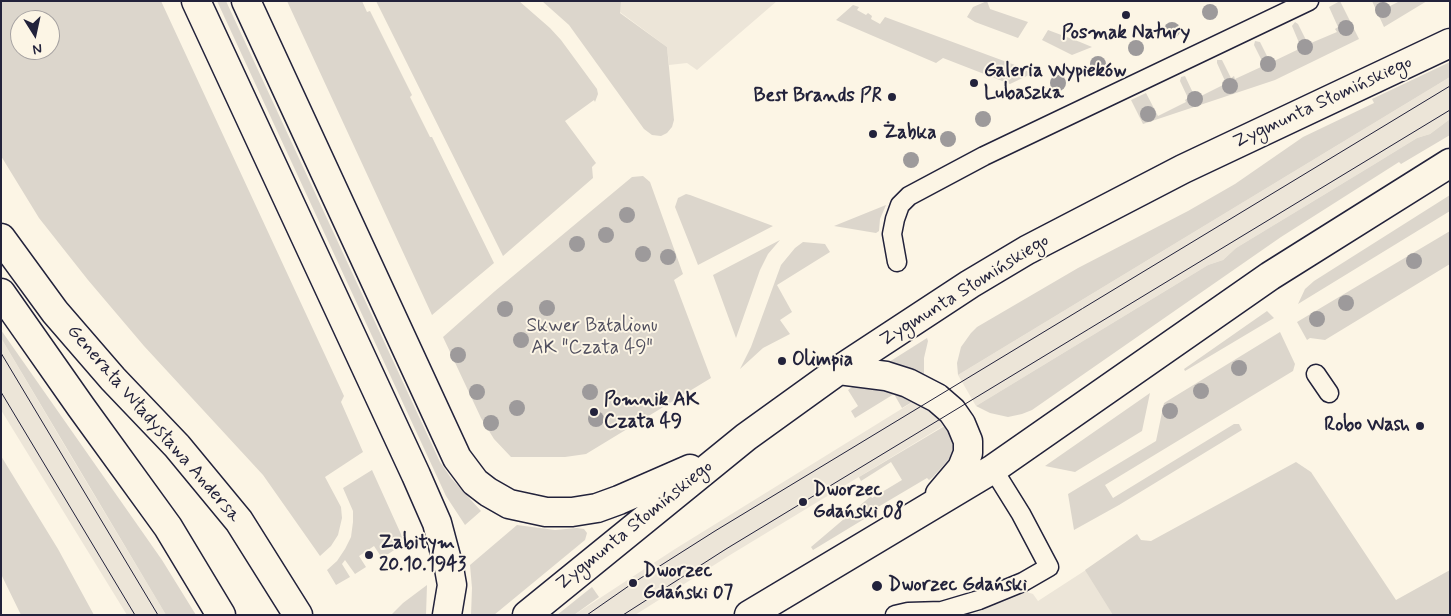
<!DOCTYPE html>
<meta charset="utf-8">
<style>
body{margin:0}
#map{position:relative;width:1451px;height:616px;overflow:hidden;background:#fcf5e5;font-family:Mynerve,sans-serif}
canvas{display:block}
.frame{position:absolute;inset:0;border:2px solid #22223b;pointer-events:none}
.north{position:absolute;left:10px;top:10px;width:50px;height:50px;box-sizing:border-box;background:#fcf5e5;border:1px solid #a5a1a1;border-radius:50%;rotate:170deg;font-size:14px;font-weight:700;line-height:20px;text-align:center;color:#22223b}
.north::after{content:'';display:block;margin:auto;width:18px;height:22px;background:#22223b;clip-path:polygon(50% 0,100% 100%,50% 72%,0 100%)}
</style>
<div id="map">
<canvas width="1451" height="616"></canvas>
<div class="frame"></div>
<div class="north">N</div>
</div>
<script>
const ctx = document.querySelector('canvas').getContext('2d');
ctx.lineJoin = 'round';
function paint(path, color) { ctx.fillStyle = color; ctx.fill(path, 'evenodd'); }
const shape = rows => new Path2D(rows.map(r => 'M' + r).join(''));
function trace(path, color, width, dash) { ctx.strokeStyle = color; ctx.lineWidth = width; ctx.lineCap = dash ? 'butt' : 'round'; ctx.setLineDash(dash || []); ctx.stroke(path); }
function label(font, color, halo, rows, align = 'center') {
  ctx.font = font + ' Mynerve,sans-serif'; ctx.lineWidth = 4; ctx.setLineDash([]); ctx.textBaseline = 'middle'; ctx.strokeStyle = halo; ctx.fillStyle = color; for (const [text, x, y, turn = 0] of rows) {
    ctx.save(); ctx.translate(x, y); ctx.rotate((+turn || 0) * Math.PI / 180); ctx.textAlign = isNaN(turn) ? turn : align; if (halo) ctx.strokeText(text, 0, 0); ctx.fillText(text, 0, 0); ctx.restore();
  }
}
paint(shape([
 [605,1,777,1,697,70,687,63,669,65,667,47],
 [1450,77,1450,119,1430,134,1417,138,1373,165,1236,248,1223,260,1208,265,976,406,958,375],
 [1,338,72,458,166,615,127,615,1,410],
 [924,395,943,426,730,555,635,615,574,615,675,549],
 [1092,566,1123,615,970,615,1027,592,1033,594,1038,601]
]), '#ece5d8');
paint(shape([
 [1,1,161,1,344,396,341,402,363,452,325,477,341,507,342,518,338,535,331,546,320,556,263,475,144,346,88,280,39,218,1,156],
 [20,20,50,20,50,50,20,50],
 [217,1,226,1,440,462,451,478,481,511,465,525,446,496],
 [287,1,362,1,367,12,370,11,412,95,410,97,430,137,432,137,494,263,432,315],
 [376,1,519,1,550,28,561,40,597,89,598,94,595,102,594,100,565,121,596,163,592,167,593,178,503,256],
 [542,1,621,1,620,13,667,47,674,120,672,127,667,133,661,136,652,135,644,129,569,25],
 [987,1,990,9,1028,22,1018,38,975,22,967,17,973,7],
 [1340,1,1359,39,1275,80,1143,124,1131,100,1146,93,1158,116,1186,102,1185,100,1188,98,1180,81,1181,77,1185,76,1194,95,1197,94,1199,97,1223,85,1222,82,1225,81,1217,63,1217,60,1222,60,1231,78,1234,76,1235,79,1261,67,1260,64,1263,63,1254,45,1255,41,1260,42,1269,60,1272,59,1274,61,1299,49,1298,47,1300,45,1292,26,1295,22,1298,24,1307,42,1310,41,1311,43,1337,32,1335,29,1338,27,1329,7],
 [1372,1,1384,1,1388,7,1400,1,1427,1,1384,27],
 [853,5,859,7,857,10,866,15,868,13,872,16,871,19,880,24,885,17,1023,68,1031,74,1010,84,943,58,936,63,836,20],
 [1048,30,1080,42,1092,47,1072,55,1042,40],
 [1450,62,1450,77,958,375,957,363,961,347,971,333,977,327,1078,268,1188,211,1235,184,1303,137,1374,103,1372,99],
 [1450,119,1450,135,1401,164,1399,162,1281,237,1032,410,1022,414,1008,417,990,413,976,406,1208,265,1223,260,1236,248,1373,165,1417,138,1430,134],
 [643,176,650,182,683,274,674,280,711,378,586,454,565,457,511,457,494,439,481,418,443,337,495,291,632,177],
 [686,194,690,195,773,226,698,265,675,207,678,198],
 [1450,195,1450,211,1298,304,1305,289,1314,281],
 [886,205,880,219,879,231,876,233,834,226],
 [1450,231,1450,264,1325,340,1310,338,1307,340,1297,322],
 [780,240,768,254,760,270,736,338,713,275],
 [803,242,825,244,830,252,777,285,792,312,780,320,790,334,763,348,740,369,751,347,781,265,795,248],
 [1267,311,1274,318,1185,371,1184,369],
 [1,330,162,560,196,615,166,615,1,338],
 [1280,332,1295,364,1293,371,1105,485,1113,498,1234,424,1239,424,1242,430,1119,505,1074,530,1068,494,1156,441,1164,403],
 [927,338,928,341,924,358,924,374,889,362],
 [855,385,889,389,919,398,902,408,894,394,855,418,851,411,858,406,848,390],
 [1150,393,1142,431,1075,472,1045,466],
 [948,424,953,440,953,451,949,459,933,477,929,480,927,478,878,507,879,510,813,550,811,547,871,496,872,498,902,480,891,462,861,481,859,477],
 [1,456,58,549,94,615,21,615,1,574],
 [1296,462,1311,472,1396,600,1450,570,1450,615,1113,615,1085,570,1137,534,1141,540,1151,541],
 [372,470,405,543,382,558,374,546,359,556,366,567,355,574,345,560,342,564,350,577,336,585,327,570,337,561,345,549,351,537,353,522,353,511,343,488],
 [517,525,555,530,577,528,584,529,587,533,585,540,494,615,471,615,472,588,470,565],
 [427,585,426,615,391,615,403,603],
 [592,587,599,597,574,615,557,615]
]), '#dcd6cc');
const lane = shape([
 [897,262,892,234,895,219,900,205,909,196,984,156,1309,1],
 [1316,374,1329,393],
 [895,615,908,612,942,611,979,600,1023,582,1049,567,1021,514,993,469]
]);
const secondary = shape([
 [196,1,416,475,437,523,449,568,452,585,447,615],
 [246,1,451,445,457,458,475,482,488,492,509,504,546,512,572,512,597,508,619,500,690,469],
 [1,238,55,312,113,379,177,446,239,521,298,615],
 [1,293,81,407,168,527,221,615],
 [839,370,886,376,908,383,937,398,952,411,961,424,968,441,968,453,962,468,940,494],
 [527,615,746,437,839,370,970,284,1027,250,1183,169,1450,43],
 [749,615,993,469,1270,276,1450,163]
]);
trace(lane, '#22223b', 21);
trace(secondary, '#22223b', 31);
trace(lane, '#fcf5e5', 18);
trace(secondary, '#fcf5e5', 28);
trace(shape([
 [1,353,158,615],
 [1,392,135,615],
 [587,615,633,583,715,531,1450,86],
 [623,615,726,549,1450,110]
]), '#22223b', 1);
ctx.fillStyle = '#9d9a9b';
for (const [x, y] of [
 [1383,10],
 [1210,12],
 [1346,28],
 [1172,30],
 [1305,47],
 [1136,48],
 [1098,64],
 [1268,64],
 [1058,83],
 [1230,86],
 [1195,99],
 [1148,114],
 [983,119],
 [948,139],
 [911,160],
 [627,215],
 [606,235],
 [577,244],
 [643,254],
 [668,257],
 [1414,261],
 [1346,303],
 [547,308],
 [505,309],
 [1317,319],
 [521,340],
 [458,355],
 [1239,368],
 [1201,391],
 [477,392],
 [590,392],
 [517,408],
 [1170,411],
 [596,419],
 [491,423]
]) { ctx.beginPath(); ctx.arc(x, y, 8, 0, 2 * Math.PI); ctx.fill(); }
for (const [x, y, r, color] of [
 [1126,15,5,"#22223b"],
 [974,83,5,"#22223b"],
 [892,97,5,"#22223b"],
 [873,134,5,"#22223b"],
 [782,361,5,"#22223b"],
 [594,412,5,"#22223b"],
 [1420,426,5,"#22223b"],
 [803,502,5,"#22223b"],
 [369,555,5,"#22223b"],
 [633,583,5,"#22223b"],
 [877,586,6,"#22223b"]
]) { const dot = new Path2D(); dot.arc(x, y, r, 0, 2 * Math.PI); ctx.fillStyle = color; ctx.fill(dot); trace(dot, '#fcf5e5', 2); }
label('bold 19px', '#22223b', '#fcf5e5', [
 ["Posmak Natury",1126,34,"center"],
 ["Galeria Wypieków",984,72],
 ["Lubaszka",984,94],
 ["Best Brands PR",882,97,"right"],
 ["Żabka",883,134],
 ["Olimpia",792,361],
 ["Pomnik AK",604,401],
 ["Czata 49",604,423],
 ["Robo Wash",1410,426,"right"],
 ["Dworzec",813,491],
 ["Gdański 08",813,513],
 ["Zabitym",379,544],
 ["20.10.1943",379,566],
 ["Dworzec",643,572],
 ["Gdański 07",643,594],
 ["Dworzec Gdański",888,586]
], 'left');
label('19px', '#22223b', '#fcf5e5', [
 ["Zygmunta Słomińskiego",1323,103,-25],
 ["Zygmunta Słomińskiego",965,291,-32],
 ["Generała Władysława Andersa",153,424,49],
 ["Zygmunta Słomińskiego",635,526,-39]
]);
label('19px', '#504f5f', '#fcf5e5', [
 ["Skwer Batalionu",592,327],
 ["AK \"Czata 49\"",592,349]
]);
</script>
